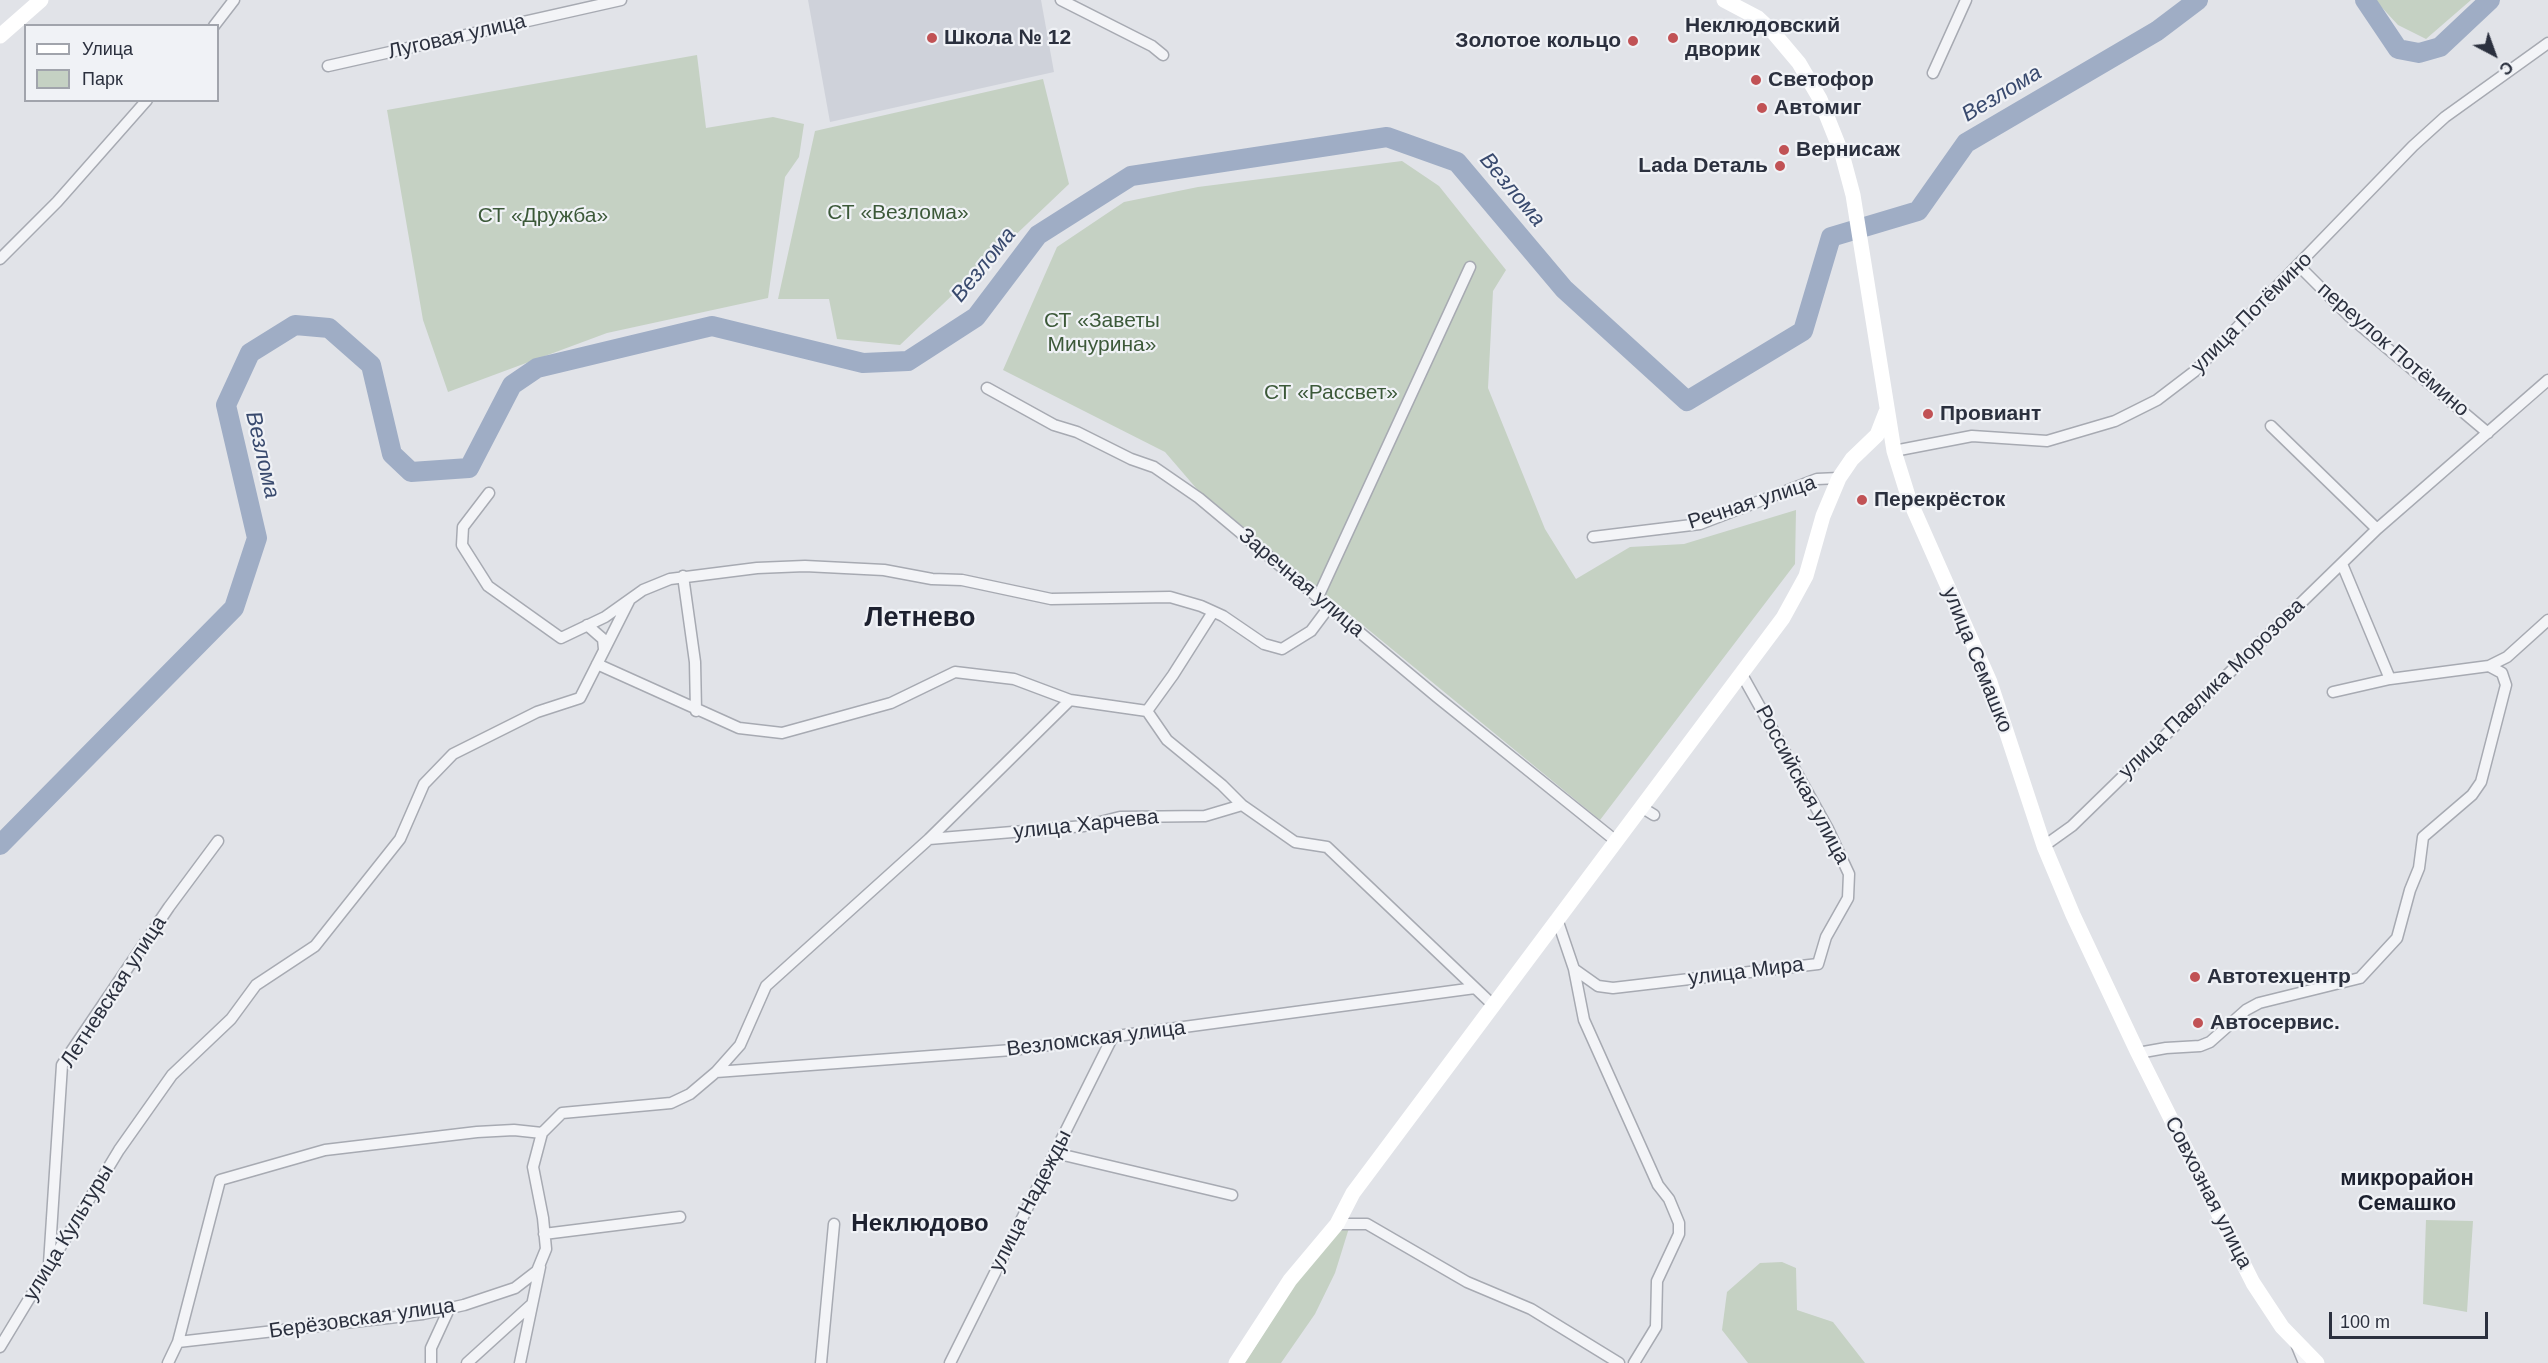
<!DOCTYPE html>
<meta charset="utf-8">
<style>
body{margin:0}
#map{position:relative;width:2548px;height:1363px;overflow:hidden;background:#e1e3e8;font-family:Helvetica,sans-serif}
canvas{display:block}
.legend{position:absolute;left:24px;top:24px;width:195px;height:78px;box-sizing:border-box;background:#f0f2f6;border:2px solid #a1a4ac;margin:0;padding:8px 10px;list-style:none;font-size:18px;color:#2b303e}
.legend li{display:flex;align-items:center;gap:12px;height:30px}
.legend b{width:30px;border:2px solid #a1a4ac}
.north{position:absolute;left:2464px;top:24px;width:60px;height:60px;-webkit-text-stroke:4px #f0f2f6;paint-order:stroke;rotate:139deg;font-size:16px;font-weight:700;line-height:24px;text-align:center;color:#2b303e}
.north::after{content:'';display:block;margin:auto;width:21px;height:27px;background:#2b303e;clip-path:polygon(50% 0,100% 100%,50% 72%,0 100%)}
.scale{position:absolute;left:2329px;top:1312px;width:159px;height:27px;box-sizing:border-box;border:3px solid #2b303e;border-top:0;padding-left:8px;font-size:18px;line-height:21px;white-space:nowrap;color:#2b303e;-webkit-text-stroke:4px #f0f2f6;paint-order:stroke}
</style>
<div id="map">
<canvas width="2548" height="1363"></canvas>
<ul class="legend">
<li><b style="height:8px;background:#fff"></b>Улица</li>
<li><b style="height:16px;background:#c5d1c3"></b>Парк</li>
</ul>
<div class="north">С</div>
<div class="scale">100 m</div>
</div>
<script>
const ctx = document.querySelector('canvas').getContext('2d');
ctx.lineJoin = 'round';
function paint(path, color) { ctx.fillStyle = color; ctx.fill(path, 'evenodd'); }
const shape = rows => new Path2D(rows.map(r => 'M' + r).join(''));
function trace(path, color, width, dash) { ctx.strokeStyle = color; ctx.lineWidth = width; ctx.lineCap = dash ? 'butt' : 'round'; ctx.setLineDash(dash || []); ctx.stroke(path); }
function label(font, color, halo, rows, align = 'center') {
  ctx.font = font + ' Helvetica,sans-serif'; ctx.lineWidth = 4.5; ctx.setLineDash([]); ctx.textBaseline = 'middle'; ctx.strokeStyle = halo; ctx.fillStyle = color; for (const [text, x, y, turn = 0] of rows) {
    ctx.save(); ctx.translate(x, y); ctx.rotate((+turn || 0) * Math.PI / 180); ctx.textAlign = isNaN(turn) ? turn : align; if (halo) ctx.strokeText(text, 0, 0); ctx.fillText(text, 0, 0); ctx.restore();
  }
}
paint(shape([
 [808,0,1041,0,1054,72,830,122]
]), '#cfd2da');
paint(shape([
 [2375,0,2471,0,2426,39,2398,25],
 [697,55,706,128,773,117,804,124,799,157,785,177,768,298,607,333,448,392,423,320,387,110],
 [1043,79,1069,184,900,345,837,339,829,299,778,299,815,131],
 [1402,161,1439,186,1506,270,1493,291,1488,388,1545,529,1576,579,1630,547,1684,544,1796,510,1795,564,1600,820,1196,488,1165,452,1003,370,1057,247,1124,202,1198,187],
 [2426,1220,2473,1221,2467,1312,2423,1304],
 [1337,1224,1349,1228,1335,1273,1315,1314,1281,1363,1245,1363,1304,1270],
 [1782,1262,1796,1268,1797,1310,1833,1322,1865,1363,1748,1363,1722,1330,1727,1292,1760,1263]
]), '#c5d1c3');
trace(shape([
 [2365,0,2398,49,2419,53,2440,47,2490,0],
 [0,845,234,608,257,538,226,405,250,353,295,325,329,328,371,365,392,454,411,472,469,468,512,385,537,368,712,326,863,363,908,361,976,317,1038,235,1131,176,1387,137,1457,162,1564,289,1687,401,1803,331,1831,237,1918,211,1966,143,2157,31,2198,0]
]), '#9fadc5', 20);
const street = shape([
 [1061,0,1152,46,1163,55],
 [214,26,234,0],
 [328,66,621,0],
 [1933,73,1966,0],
 [0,259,57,202,147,100],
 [2299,266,2349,316,2488,433],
 [987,388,1054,425,1077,432,1131,459,1154,467,1199,498,1437,697,1616,841],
 [2271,426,2377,529],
 [1894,451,1972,436,2047,441,2115,421,2157,400,2195,371,2413,146,2445,117,2548,43],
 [489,493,463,527,462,545,488,586,561,638,605,617,643,590,670,579,757,568,805,566,884,570,932,579,962,580,1051,599,1170,597,1201,606,1223,616,1264,644,1282,649,1311,631,1329,607],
 [1593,537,1700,524,1817,479,1839,478],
 [2342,564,2390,679],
 [683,576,695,662,696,711],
 [1318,597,1470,267],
 [1213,612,1173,675,1147,711,1167,740,1222,785,1242,805,1295,842,1327,847,1493,1005],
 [587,625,603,639,604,649],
 [597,664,739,728,782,733,891,703,955,672,1014,679,1070,700,1147,711],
 [2333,692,2390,679,2489,666,2507,657,2548,620],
 [1641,807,1654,815],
 [929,839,1084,826,1120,817,1205,816,1242,805],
 [2044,846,2072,826,2377,529,2548,380],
 [1557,919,1574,969,1584,1020,1658,1185,1669,1199,1679,1223,1679,1234,1657,1281,1656,1327,1634,1363],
 [1574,969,1598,986,1613,988,1818,964,1826,937,1848,898,1849,874,1828,829,1741,673],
 [2138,1053,2166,1048,2200,1046,2210,1042,2246,1010,2259,1003,2360,978,2397,938,2410,890,2419,868,2423,837,2472,795,2481,782,2506,685,2502,673,2489,666],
 [716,1072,1012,1050,1475,988],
 [1055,1153,1232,1195],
 [1337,1224,1367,1224,1467,1282,1531,1309,1619,1363],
 [544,1234,680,1217],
 [49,1264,62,1065,169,907,218,841],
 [178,1342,423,1314,464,1305,515,1288,537,1271,546,1249,543,1218,533,1167,542,1133,562,1113,671,1103,690,1094,716,1072,740,1045,766,986,929,839,1070,700],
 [2297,1346,2304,1363],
 [0,1347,119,1150,172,1075,231,1019,256,985,315,946,400,839,424,784,453,754,537,712,580,698,629,601],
 [168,1363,178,1342,220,1180,325,1150,477,1132,514,1130,542,1133],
 [431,1363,431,1348,449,1309],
 [467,1363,532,1304],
 [520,1363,540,1267],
 [821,1363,834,1224],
 [950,1363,1112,1038]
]);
trace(street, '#a7aab2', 13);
trace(street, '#f3f4f7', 10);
trace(shape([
 [1724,0,1758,18,1772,31,1799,63,1820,99,1842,154,1853,195,1894,451,1909,499,1990,682,2044,846,2073,915,2138,1053,2253,1283,2282,1327,2317,1363],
 [0,36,41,0],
 [1236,1363,1290,1280,1337,1224,1353,1193,1783,618,1806,576,1823,516,1839,478,1852,459,1877,435,1886,412]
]), '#fff', 15);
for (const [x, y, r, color] of [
 [932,38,6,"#c15255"],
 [1673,38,6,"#c15255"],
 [1633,41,6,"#c15255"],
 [1756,80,6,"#c15255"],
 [1762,108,6,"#c15255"],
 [1784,150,6,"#c15255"],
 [1780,166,6,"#c15255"],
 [1928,414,6,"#c15255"],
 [1862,500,6,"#c15255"],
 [2195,977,6,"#c15255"],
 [2198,1023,6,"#c15255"]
]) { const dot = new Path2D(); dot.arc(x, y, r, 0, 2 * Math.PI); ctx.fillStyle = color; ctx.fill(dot); trace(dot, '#f0f2f6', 2); }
label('bold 21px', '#2b303e', '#f0f2f6', [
 ["Неклюдовский",1685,26],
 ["дворик",1685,50],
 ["Школа № 12",944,38],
 ["Золотое кольцо",1621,41,"right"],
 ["Светофор",1768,80],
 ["Автомиг",1774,108],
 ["Вернисаж",1796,150],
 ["Lada Dеталь",1768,166,"right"],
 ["Провиант",1940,414],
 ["Перекрёсток",1874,500],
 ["Автотехцентр",2207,977],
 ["Автосервис.",2210,1023]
], 'left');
label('21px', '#2b303e', '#f0f2f6', [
 ["Луговая улица",457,37,-13],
 ["улица Потёмино",2252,313,-45],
 ["переулок Потёмино",2393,350,41],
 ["Речная улица",1752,503,-18],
 ["Заречная улица",1301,583,40],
 ["улица Семашко",1977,660,68],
 ["улица Павлика Морозова",2212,689,-44],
 ["Российская улица",1802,785,62],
 ["улица Харчева",1086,825,-6],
 ["улица Мира",1746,972,-7],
 ["Летневская улица",114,992,-57],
 ["Везломская улица",1096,1039,-7],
 ["Совхозная улица",2208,1193,63],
 ["улица Надежды",1031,1201,-63],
 ["улица Культуры",69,1233,-59],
 ["Берёзовская улица",362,1319,-8]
]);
label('21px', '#3c5939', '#f0f2f6', [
 ["СТ «Везлома»",898,213],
 ["СТ «Дружба»",543,216],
 ["СТ «Заветы",1102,321],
 ["Мичурина»",1102,345],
 ["СТ «Рассвет»",1331,393]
]);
label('italic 22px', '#394a6e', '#f0f2f6', [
 ["Везлома",2002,94,-31],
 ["Везлома",1512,190,50],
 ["Везлома",984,265,-51],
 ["Везлома",262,455,77]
]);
label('bold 22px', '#1d212f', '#f0f2f6', [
 ["микрорайон",2407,1179],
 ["Семашко",2407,1204]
]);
label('bold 24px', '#1d212f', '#f0f2f6', [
 ["Неклюдово",920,1224]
]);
label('bold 27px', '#1d212f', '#f0f2f6', [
 ["Летнево",920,619]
]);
</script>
